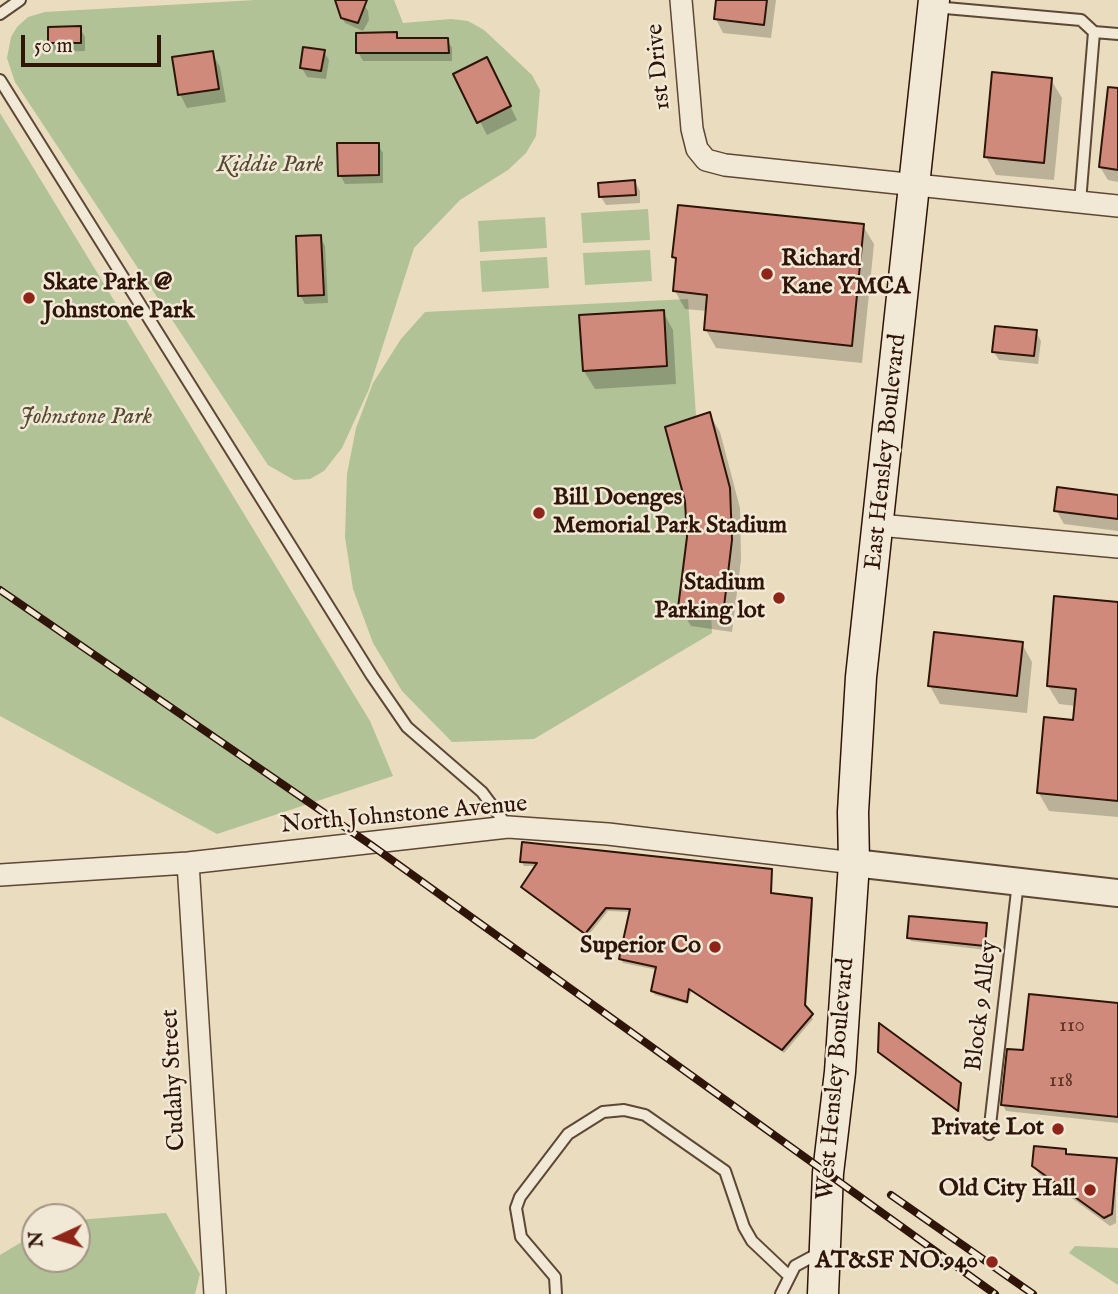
<!DOCTYPE html>
<style>
body{margin:0}
#map{position:relative;width:1118px;height:1294px;overflow:hidden;background:#eadcbf;font-family:"IM FELL English",serif}
canvas{display:block}
.north{position:absolute;left:21px;top:1203px;width:70px;height:70px;box-sizing:border-box;background:#f1e8d5;border:2px solid #a39483;border-radius:50%;rotate:266deg;font-size:19px;font-weight:700;line-height:28px;text-align:center;color:#2e1507}
.north::after{content:'';display:block;margin:auto;width:24px;height:32px;background:#8f2418;clip-path:polygon(50% 0,100% 100%,50% 72%,0 100%)}
.scale{position:absolute;left:21px;top:35px;width:140px;height:32px;box-sizing:border-box;border:4px solid #2e1507;border-top:0;padding-left:9px;font-size:21px;line-height:24px;white-space:nowrap;color:#2e1507;-webkit-text-stroke:5px #f1e8d5;paint-order:stroke}
</style>
<div id="map">
<canvas width="1118" height="1294"></canvas>
<div class="north">N</div>
<div class="scale">50 m</div>
</div>
<script>
const ctx = document.querySelector('canvas').getContext('2d');
ctx.lineJoin = 'round';
function paint(path, color) { ctx.fillStyle = color; ctx.fill(path, 'evenodd'); }
const shape = rows => new Path2D(rows.map(r => 'M' + r).join(''));
function trace(path, color, width, dash) { ctx.strokeStyle = color; ctx.lineWidth = width; ctx.lineCap = dash ? 'butt' : 'round'; ctx.setLineDash(dash || []); ctx.stroke(path); }
function label(font, color, halo, rows, align = 'center') {
  ctx.font = font + ' "IM FELL English",serif'; ctx.lineWidth = 5; ctx.setLineDash([]); ctx.textBaseline = 'middle'; ctx.strokeStyle = halo; ctx.fillStyle = color; for (const [text, x, y, turn = 0] of rows) {
    ctx.save(); ctx.translate(x, y); ctx.rotate((+turn || 0) * Math.PI / 180); ctx.textAlign = isNaN(turn) ? turn : align; if (halo) ctx.strokeText(text, 0, 0); ctx.fillText(text, 0, 0); ctx.restore();
  }
}
paint(shape([
 [255,0,394,0,403,23,451,19,468,21,484,30,532,75,540,90,536,136,526,153,508,170,460,200,414,248,369,389,342,448,324,471,310,479,294,480,268,465,15,82,7,58,11,37,17,27,28,17,45,12],
 [0,113,370,721,393,776,217,834,0,716],
 [648,209,650,240,583,243,581,213],
 [545,217,547,248,480,252,478,221],
 [650,250,652,281,585,285,583,253],
 [547,257,549,288,482,292,480,261],
 [688,299,696,416,710,412,730,488,732,540,723,615,711,614,712,633,534,739,452,742,402,691,373,643,353,589,345,537,347,474,356,428,373,383,401,339,425,312],
 [166,1213,200,1274,195,1294,0,1294,0,1255,35,1234,35,1259,77,1259,77,1220],
 [1075,1246,1118,1248,1118,1285,1069,1253]
]), '#b1c296');
paint(shape([
 [341,0,361,0,368,11,369,20,363,31,345,23,340,14],
 [718,0,776,0,771,38,723,33,716,19],
 [80,28,85,37,85,51,54,52,50,43],
 [396,34,399,40,447,40,452,48,452,61,363,61,358,52],
 [324,52,329,60,326,79,307,77,302,68],
 [212,53,220,67,226,102,187,108,180,94],
 [494,73,517,120,487,135,456,75],
 [1051,80,1062,98,1054,180,996,175,986,157],
 [1118,92,1118,182,1108,180,1100,167],
 [378,145,383,153,383,183,345,184,340,175],
 [635,182,640,191,640,203,606,205,601,197],
 [863,226,874,244,862,363,716,348,706,330,707,311,685,309,675,291,678,263,674,257],
 [320,237,325,246,328,303,305,304,300,295],
 [663,312,673,330,676,384,595,389,584,371],
 [1036,332,1041,341,1038,364,999,360,994,352],
 [709,414,720,432,740,508,741,560,732,632,691,626,680,608],
 [1118,497,1118,531,1064,524,1056,510],
 [1118,604,1118,817,1049,811,1038,792,1075,721,1076,706,1059,704,1048,686],
 [1022,644,1032,662,1027,713,940,704,930,686],
 [522,862,771,871,772,895,811,900,813,904,806,1009,813,1019,784,1053,691,991,688,1004,655,995,653,991,658,970,623,963,621,959,631,912,608,911,587,937,525,890,523,887,537,866,524,866],
 [986,925,986,950,911,941,909,938],
 [1118,1005,1118,1123,1006,1111,1003,1105,1025,1052],
 [880,1051,959,1085,960,1113,882,1056],
 [1065,1150,1068,1156,1116,1160,1116,1223,1110,1226,1039,1174,1034,1165]
]), '#0003');
const building = shape([
 [335,0,367,0,358,23,341,18,335,0],
 [716,0,767,0,764,25,714,19,716,0],
 [81,26,81,43,48,43,48,27,81,26],
 [397,32,397,38,448,38,449,53,356,53,356,33,397,32],
 [303,47,325,50,321,71,300,68,303,47],
 [213,51,219,89,178,95,172,57,213,51],
 [487,57,511,106,477,123,453,74,487,57],
 [992,72,1052,78,1044,163,984,157,992,72],
 [1108,87,1118,88,1118,170,1099,167,1108,87],
 [337,143,379,143,379,175,338,176,337,143],
 [635,180,636,195,599,197,598,183,635,180],
 [678,205,864,224,852,346,704,330,707,295,673,291,676,258,672,257,678,205],
 [321,235,324,295,298,296,296,236,321,235],
 [664,310,667,366,583,371,579,315,664,310],
 [995,326,1037,330,1034,356,992,352,995,326],
 [710,412,730,488,732,540,723,615,678,608,687,537,685,501,665,427,710,412],
 [1057,487,1118,495,1118,519,1054,511,1057,487],
 [1054,596,1118,602,1118,801,1037,793,1044,717,1073,720,1076,689,1047,686,1054,596],
 [934,632,1023,642,1017,696,928,686,934,632],
 [522,842,772,869,771,893,812,898,805,1005,813,1014,782,1050,689,989,687,1002,651,991,656,967,619,959,630,909,606,908,585,934,521,887,537,863,520,862,522,842],
 [909,916,987,923,985,946,907,938,909,916],
 [1029,994,1118,1003,1118,1117,1001,1105,1007,1049,1023,1050,1029,994],
 [879,1023,961,1083,958,1111,878,1052,879,1023],
 [1034,1146,1066,1149,1066,1154,1117,1158,1112,1214,1104,1218,1032,1166,1034,1146]
]);
paint(building, '#cf8a7b');
trace(building, '#2e1507', 2);
const service = shape([
 [934,7,1081,20,1094,32,1080,202],
 [0,14,20,0],
 [1094,32,1118,34],
 [0,80,372,676,407,727,482,792,508,827],
 [989,1134,1018,882],
 [556,1294,555,1277,521,1237,516,1208,520,1197,568,1134,603,1112,624,1110,645,1115,725,1171,744,1227,752,1241,788,1275],
 [781,1294,795,1266,823,1251]
]);
const minor = shape([
 [681,0,692,129,697,149,706,160,725,165,1118,206],
 [879,525,1118,547],
 [188,863,215,1294],
 [0,875,188,863,508,827,608,834,854,863]
]);
const tertiary = shape([
 [854,863,1118,893]
]);
const secondary = shape([
 [823,1294,828,1173,840,1072,854,863,853,812,861,677,934,0]
]);
trace(service, '#5d4735', 14);
trace(minor, '#5d4735', 24);
trace(tertiary, '#5d4735', 30);
trace(secondary, '#2e1507', 33);
trace(service, '#f1e8d5', 10);
trace(minor, '#f1e8d5', 21);
trace(tertiary, '#f1e8d5', 26);
trace(secondary, '#f1e8d5', 30);
const rail = shape([
 [0,590,371,845,995,1294],
 [891,1195,1033,1294]
]);
trace(rail, '#2e1507', 8);
trace(rail, '#f1e8d5', 5, [16]);
for (const [x, y, r, color] of [
 [767,274,7,"#8f2418"],
 [29,298,7,"#8f2418"],
 [539,513,7,"#8f2418"],
 [779,598,7,"#8f2418"],
 [715,947,7,"#8f2418"],
 [1058,1129,7,"#8f2418"],
 [1090,1190,7,"#8f2418"],
 [992,1262,7,"#8f2418"]
]) { const dot = new Path2D(); dot.arc(x, y, r, 0, 2 * Math.PI); ctx.fillStyle = color; ctx.fill(dot); trace(dot, '#f1e8d5', 2.5); }
label('21px', '#563224', null, [
 ["110",1072,1027],
 ["118",1061,1082]
]);
label('24px', '#2e1507', '#f1e8d5', [
 ["1st Drive",660,67,-95],
 ["East Hensley Boulevard",887,452,-84],
 ["North Johnstone Avenue",404,816,-5],
 ["Block 9 Alley",983,1006,-83],
 ["West Hensley Boulevard",837,1079,-85],
 ["Cudahy Street",175,1080,-93]
]);
label('italic 24px', '#554932', '#f1e8d5', [
 ["Kiddie Park",270,166],
 ["Johnstone Park",86,418]
]);
label('bold 24px', '#2e1507', '#f1e8d5', [
 ["Richard",781,260,"left"],
 ["Kane YMCA",781,288,"left"],
 ["Skate Park @",43,284,"left"],
 ["Johnstone Park",43,312,"left"],
 ["Bill Doenges",553,499,"left"],
 ["Memorial Park Stadium",553,527,"left"],
 ["Stadium",765,584],
 ["Parking lot",765,612],
 ["Superior Co",701,947],
 ["Private Lot",1044,1129],
 ["Old City Hall",1076,1190],
 ["AT&SF NO.940",978,1262]
], 'right');
</script>
